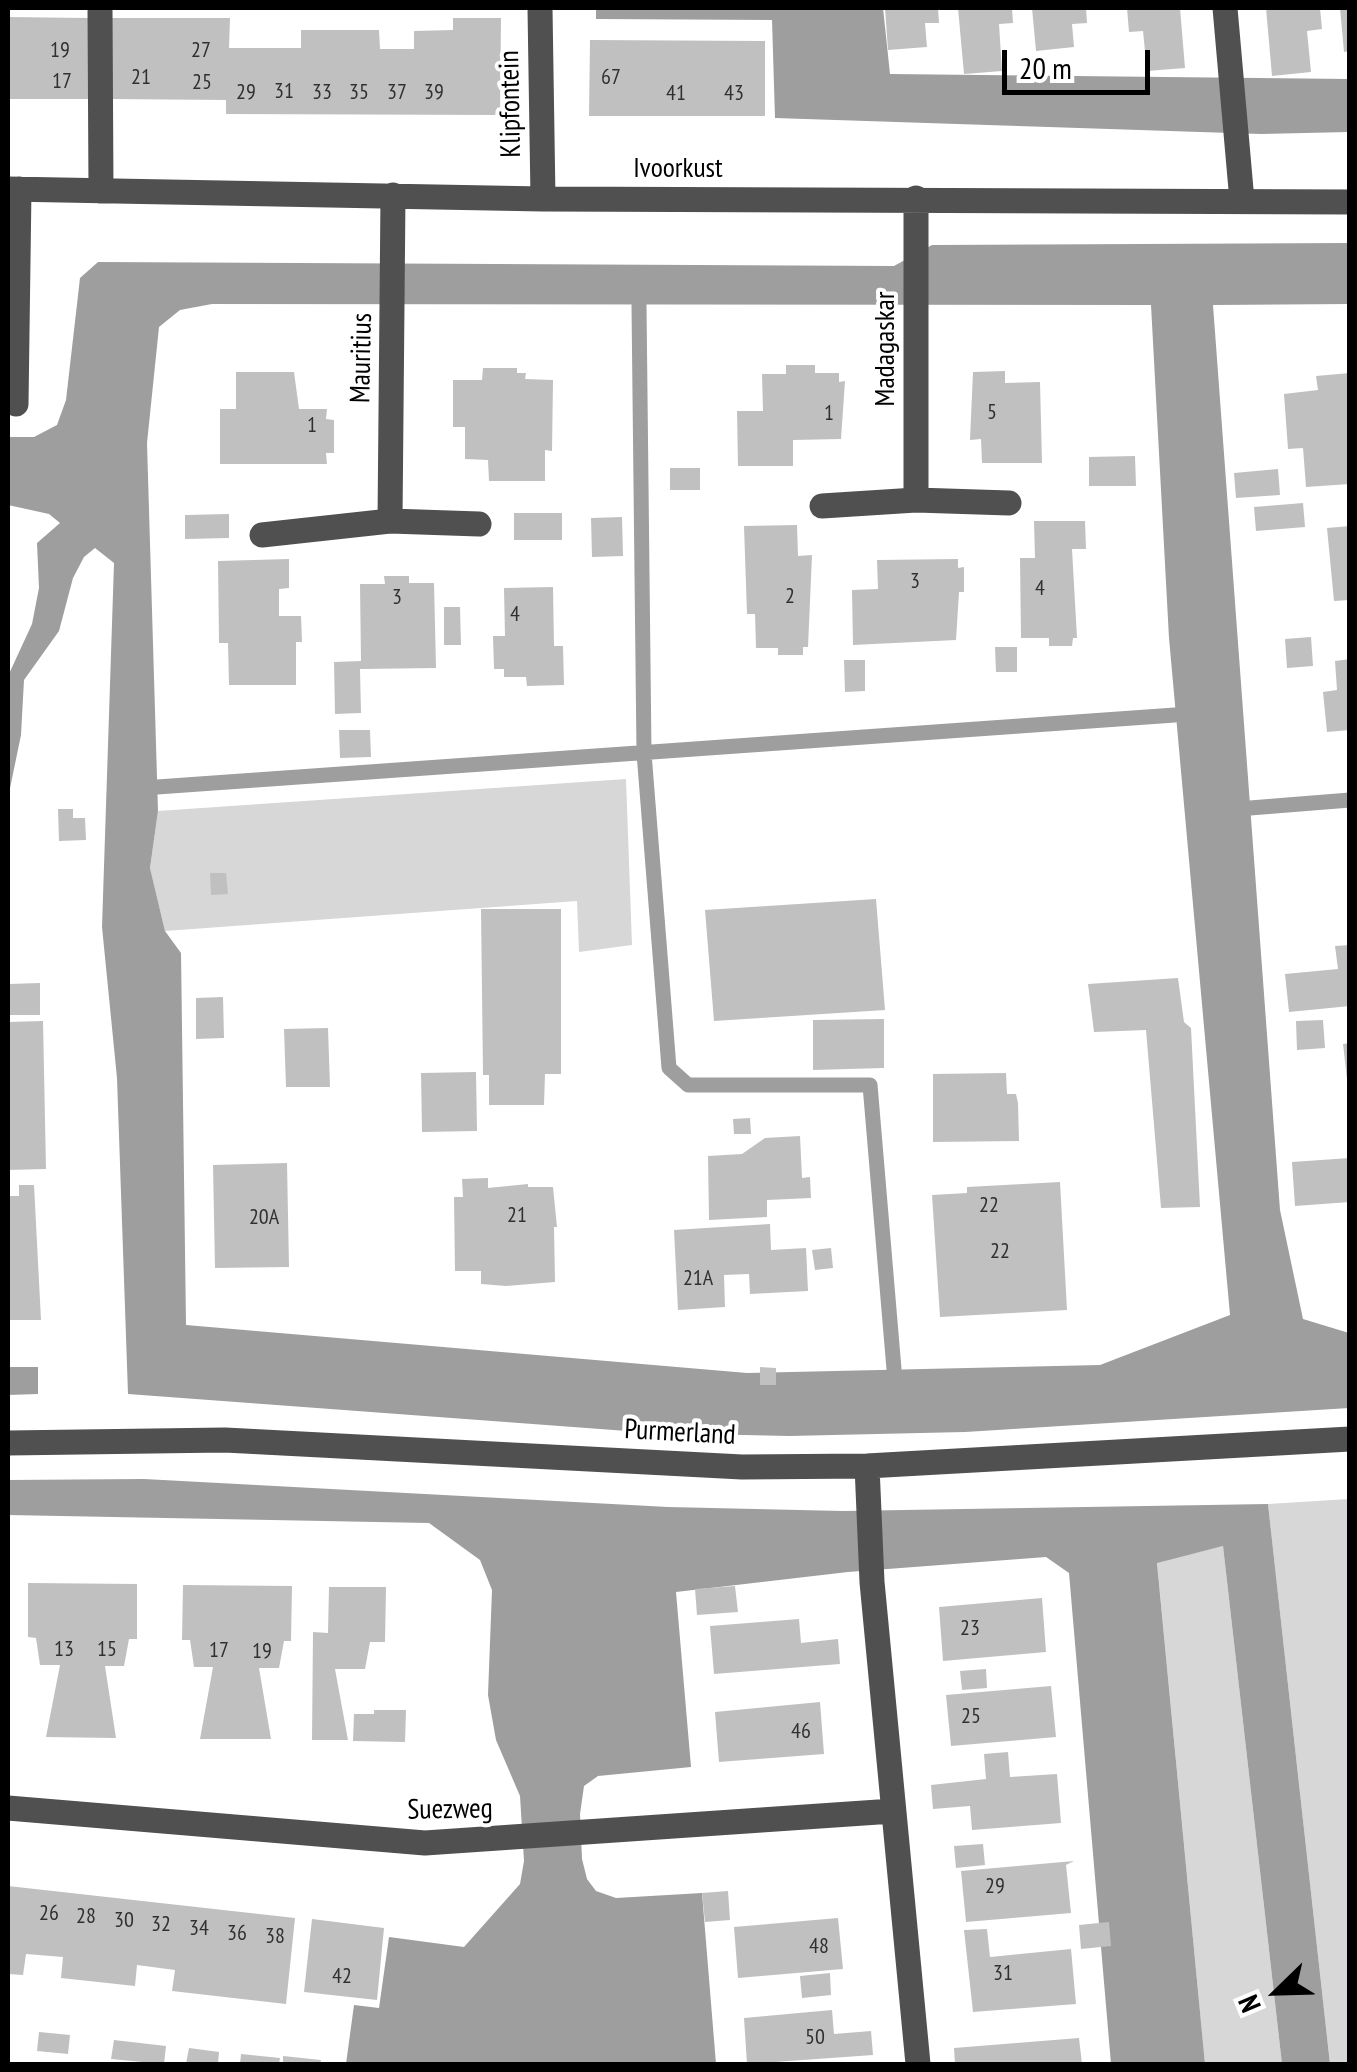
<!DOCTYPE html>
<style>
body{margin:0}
#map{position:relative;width:1357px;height:2072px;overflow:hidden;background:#fff;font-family:"PT Sans Narrow",sans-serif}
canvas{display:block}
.frame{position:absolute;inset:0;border:10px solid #000;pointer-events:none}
.north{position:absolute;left:1227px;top:1942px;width:100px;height:100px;-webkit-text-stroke:8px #fff;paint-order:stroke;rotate:247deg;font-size:28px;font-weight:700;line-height:40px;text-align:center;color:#000}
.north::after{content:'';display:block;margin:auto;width:35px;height:45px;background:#000;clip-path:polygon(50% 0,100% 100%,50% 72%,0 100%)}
.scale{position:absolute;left:1002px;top:50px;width:148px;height:45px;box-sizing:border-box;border:5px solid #000;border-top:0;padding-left:12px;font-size:30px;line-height:35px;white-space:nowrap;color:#000;-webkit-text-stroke:8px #fff;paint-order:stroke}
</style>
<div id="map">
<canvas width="1357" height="2072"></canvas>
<div class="frame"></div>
<div class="north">N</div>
<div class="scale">20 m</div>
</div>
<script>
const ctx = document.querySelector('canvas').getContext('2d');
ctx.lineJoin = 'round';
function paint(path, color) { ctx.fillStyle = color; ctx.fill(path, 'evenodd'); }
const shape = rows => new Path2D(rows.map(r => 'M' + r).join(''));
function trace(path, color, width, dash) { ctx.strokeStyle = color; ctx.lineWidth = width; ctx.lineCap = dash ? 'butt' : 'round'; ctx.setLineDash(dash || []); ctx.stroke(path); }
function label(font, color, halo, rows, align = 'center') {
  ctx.font = font + ' "PT Sans Narrow",sans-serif'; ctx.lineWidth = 8; ctx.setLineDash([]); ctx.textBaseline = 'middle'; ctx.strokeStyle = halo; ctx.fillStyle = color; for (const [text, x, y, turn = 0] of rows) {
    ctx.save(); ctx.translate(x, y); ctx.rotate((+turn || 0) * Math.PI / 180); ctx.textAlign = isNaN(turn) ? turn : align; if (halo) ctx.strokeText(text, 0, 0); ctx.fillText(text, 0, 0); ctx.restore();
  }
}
paint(shape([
 [626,779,632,945,579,952,577,901,165,931,150,868,158,811],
 [1349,1499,1349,2064,1330,2064,1268,1504],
 [1223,1546,1282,2064,1205,2064,1157,1562]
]), '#d7d7d7');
paint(shape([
 [596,8,883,8,890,74,1349,79,1349,132,1261,134,775,118,772,20,596,19],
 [1349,243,1349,304,1213,305,1280,1210,1303,1319,1349,1333,1349,1408,965,1432,789,1436,654,1433,128,1394,117,1078,102,927,114,563,95,548,84,557,73,578,59,631,24,680,21,735,8,798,8,853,8,676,32,624,39,588,37,543,60,523,49,514,8,505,8,437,34,437,57,425,66,400,80,278,98,262,894,266,932,245],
 [212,304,1151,305,1169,638,1230,1315,1100,1365,747,1373,186,1325,181,953,165,931,150,868,158,811,147,443,159,327,180,310],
 [8,1367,38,1367,38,1394,8,1395],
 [144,1479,668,1507,843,1511,1268,1504,1330,2064,1282,2064,1223,1546,1157,1563,1205,2064,1111,2064,1069,1573,1046,1557,848,1572,676,1592,691,1767,598,1776,584,1786,580,1814,582,1859,587,1879,596,1891,616,1898,702,1893,716,2064,346,2064,354,2005,379,2008,389,1937,464,1947,520,1884,524,1861,520,1796,496,1740,488,1695,492,1590,480,1560,429,1523,8,1515,8,1480]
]), '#9e9e9e');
trace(shape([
 [639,305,644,753,669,1068,688,1085,870,1085,894,1369],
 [157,787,1175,715],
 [1250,808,1350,800]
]), '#9e9e9e', 15);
paint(shape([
 [885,8,938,8,939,23,925,23,927,47,888,50],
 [958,8,1012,8,1013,23,999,24,1002,71,964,74],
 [1032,8,1086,8,1087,23,1072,24,1074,47,1036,51],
 [1127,8,1180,8,1185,68,1147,71,1143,31,1129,32],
 [1266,8,1320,8,1322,29,1307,31,1311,72,1272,76],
 [1340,8,1350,8,1350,51,1344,52],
 [8,17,89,18,89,99,8,99],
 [112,18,230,18,229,48,301,48,301,30,379,30,380,49,414,49,414,31,453,30,453,18,501,18,500,115,226,114,226,100,111,99],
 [590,40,765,41,765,116,589,116],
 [786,365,815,365,815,373,839,373,839,382,845,381,841,439,793,440,793,466,738,466,737,411,763,411,762,374,786,374],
 [483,368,517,368,517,373,526,373,525,379,553,380,552,451,545,450,545,481,489,481,488,460,465,459,465,427,453,427,453,380,482,380],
 [1005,371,1005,383,1040,382,1042,463,982,463,981,439,970,440,973,372],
 [236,372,294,372,299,409,327,409,326,419,334,420,334,453,326,453,327,464,220,464,220,409,236,409],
 [1350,373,1350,484,1306,487,1303,448,1288,449,1284,394,1318,390,1316,376],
 [1135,456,1136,486,1089,486,1089,457],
 [670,468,700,468,700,490,670,490],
 [1278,469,1280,495,1236,498,1234,473],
 [1303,503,1305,527,1256,531,1254,507],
 [514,513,562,513,562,540,514,540],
 [229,514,229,538,185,539,185,515],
 [622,517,623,556,592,557,591,518],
 [1034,521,1085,521,1086,549,1072,549,1077,638,1073,638,1072,646,1049,646,1049,638,1021,638,1020,558,1035,558],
 [797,525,798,556,812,555,808,647,803,647,803,655,778,655,778,648,756,648,755,614,747,614,744,526],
 [1350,526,1350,600,1334,601,1327,528],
 [289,559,289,588,279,589,279,616,301,616,302,642,296,642,296,685,229,685,228,643,219,643,218,561],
 [958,559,958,568,964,567,964,592,959,592,956,640,853,645,852,590,878,589,877,560],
 [384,576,409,576,409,583,434,583,436,668,360,669,361,713,335,714,334,662,361,661,360,584,385,584],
 [553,587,554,646,563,646,564,685,527,686,526,677,504,677,504,669,494,669,493,636,505,636,504,588],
 [444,607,460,607,461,645,444,645],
 [1311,637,1313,666,1287,668,1285,639],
 [995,647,1017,647,1017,672,996,672],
 [1350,659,1350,730,1327,732,1323,692,1337,690,1335,661],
 [844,660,865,660,865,691,845,692],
 [339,730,370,730,371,757,340,758],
 [58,809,73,809,73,818,85,818,86,840,59,841],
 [210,873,226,873,228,894,211,895],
 [876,899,885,1010,714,1021,705,910],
 [481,909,561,909,561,1074,545,1074,544,1105,489,1105,489,1075,483,1075],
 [1350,945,1350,1006,1289,1012,1285,974,1338,969,1335,946],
 [1178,978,1184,1022,1191,1028,1200,1207,1161,1208,1146,1030,1094,1032,1088,984],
 [40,983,40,1015,10,1015,9,984],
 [223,997,224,1038,196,1039,196,998],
 [884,1019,884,1068,813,1070,813,1020],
 [1323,1020,1325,1048,1297,1050,1296,1021],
 [43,1021,46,1169,8,1170,8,1022],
 [328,1028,330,1087,286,1087,284,1029],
 [1350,1043,1350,1079,1347,1079,1343,1044],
 [476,1072,477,1131,422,1132,421,1073],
 [1006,1073,1007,1094,1016,1094,1018,1103,1019,1141,933,1142,933,1074],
 [750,1118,751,1134,734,1134,733,1119],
 [800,1136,802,1178,810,1177,811,1198,767,1200,767,1217,709,1220,708,1156,742,1154,765,1138],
 [1350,1158,1350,1202,1295,1206,1292,1162],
 [287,1163,289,1267,215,1268,213,1165],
 [488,1178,488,1188,528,1184,528,1187,553,1187,557,1227,554,1227,555,1282,506,1286,481,1284,481,1271,455,1271,454,1197,463,1197,462,1179],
 [1060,1182,1067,1310,940,1317,932,1195,967,1193,967,1187],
 [19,1185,34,1185,41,1320,8,1320,8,1196,19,1196],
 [770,1224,771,1250,806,1248,808,1291,750,1294,749,1274,724,1275,725,1307,678,1310,674,1230],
 [831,1248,833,1268,815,1270,812,1250],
 [760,1367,776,1368,776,1385,760,1385],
 [28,1583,137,1584,137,1639,129,1639,124,1666,105,1666,116,1738,46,1737,60,1665,40,1665,36,1638,28,1637],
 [183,1585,292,1586,291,1641,284,1641,279,1668,259,1668,271,1739,200,1739,213,1667,194,1667,190,1640,182,1640],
 [735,1586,738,1612,697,1615,695,1589],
 [329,1587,386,1587,385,1642,370,1642,365,1669,335,1669,348,1740,312,1740,313,1632,328,1633],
 [1042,1598,1046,1652,943,1661,939,1607],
 [799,1619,801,1643,838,1639,840,1664,714,1674,710,1626],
 [986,1669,987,1688,962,1690,960,1671],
 [1051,1686,1056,1737,951,1746,946,1695],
 [820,1702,824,1754,719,1762,715,1712],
 [374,1710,406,1710,405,1742,353,1741,354,1714,374,1714],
 [1008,1752,1010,1777,1057,1774,1061,1823,972,1830,970,1806,933,1809,931,1785,986,1779,984,1754],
 [983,1844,985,1865,956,1868,954,1846],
 [1074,1861,1066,1865,1071,1913,966,1922,961,1871],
 [8,1886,295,1918,286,2004,172,1991,175,1970,137,1965,135,1986,61,1978,63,1957,26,1954,23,1975,8,1974],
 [728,1891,730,1920,705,1922,702,1893],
 [838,1918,843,1969,738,1978,734,1927],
 [312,1919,384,1928,377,2000,304,1992],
 [1109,1922,1111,1946,1081,1949,1079,1925],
 [987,1929,990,1957,1071,1949,1076,2004,973,2012,964,1930],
 [830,1973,831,1995,802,1998,800,1976],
 [832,2010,834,2034,871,2031,873,2055,747,2064,744,2018],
 [39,2032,70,2035,68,2054,37,2051],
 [1079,2038,1082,2064,955,2064,954,2048],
 [114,2040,166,2046,164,2064,111,2059],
 [189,2048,219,2052,218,2064,186,2064],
 [241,2054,280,2058,279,2064,240,2064],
 [283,2056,321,2060,320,2064,283,2064]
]), '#c0c0c0');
trace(shape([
 [100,8,101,191],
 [540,8,543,199],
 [1225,8,1242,201],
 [8,189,543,199,1350,202],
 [916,198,916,500,1009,503],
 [16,404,19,189],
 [822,506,916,500],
 [390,521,479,524],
 [262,535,390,521,393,195],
 [8,1443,225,1440,742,1467,867,1466,1350,1439],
 [867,1466,872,1582,918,2064],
 [8,1808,425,1843,893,1811]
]), '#505050', 25);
label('22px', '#303030', null, [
 ["19",60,51],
 ["27",201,51],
 ["21",141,78],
 ["67",611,78],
 ["17",62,82],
 ["25",202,83],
 ["31",284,92],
 ["29",246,93],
 ["33",322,93],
 ["35",359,93],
 ["37",397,93],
 ["39",434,93],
 ["41",676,94],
 ["43",734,94],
 ["5",992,413],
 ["1",829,414],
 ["1",312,426],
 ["3",915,582],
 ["4",1040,589],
 ["2",790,597],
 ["3",397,598],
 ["4",515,615],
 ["22",989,1206],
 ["21",517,1216],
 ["20A",264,1218],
 ["22",1000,1252],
 ["21A",698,1279],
 ["23",970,1629],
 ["13",64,1650],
 ["15",107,1650],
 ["17",219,1651],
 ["19",262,1652],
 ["25",971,1717],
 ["46",801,1732],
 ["29",995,1887],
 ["26",49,1914],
 ["28",86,1917],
 ["30",124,1921],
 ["32",161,1925],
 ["34",199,1929],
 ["36",237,1934],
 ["38",275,1937],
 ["48",819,1947],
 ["31",1003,1974],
 ["42",342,1977],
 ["50",815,2038]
]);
label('28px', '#000', '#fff', [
 ["Klipfontein",511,104,-91],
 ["Ivoorkust",678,169],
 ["Madagaskar",886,349,-90],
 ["Mauritius",362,358,-89],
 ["Purmerland",680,1433,3],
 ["Suezweg",450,1810,-1]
]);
</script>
